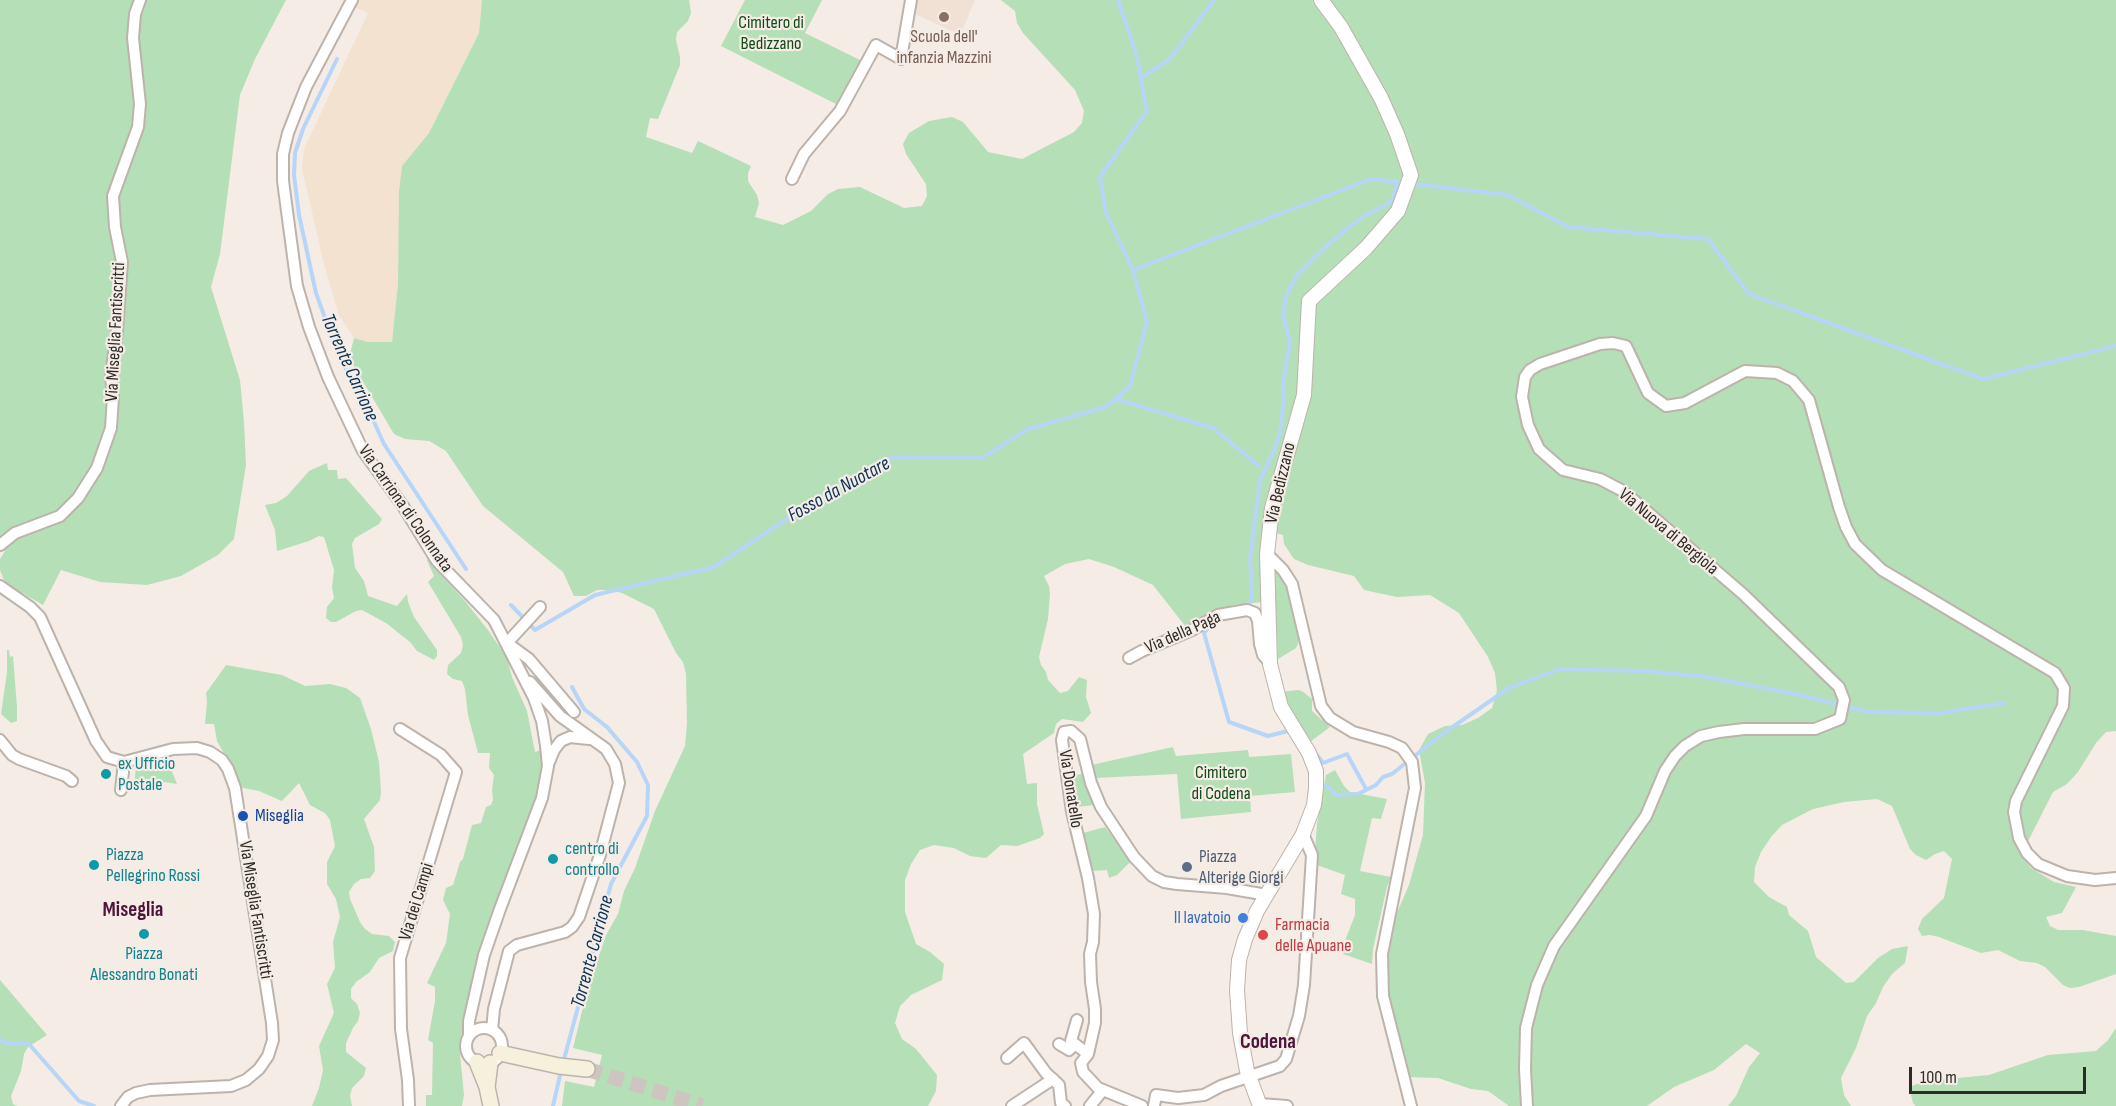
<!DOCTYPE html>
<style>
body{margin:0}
#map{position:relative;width:2116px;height:1106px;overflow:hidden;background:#f5ece5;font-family:"Sofia Sans Condensed",sans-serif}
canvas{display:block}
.scale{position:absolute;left:1909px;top:1067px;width:177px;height:27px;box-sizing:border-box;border:3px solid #2d2a27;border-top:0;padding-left:8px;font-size:18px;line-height:21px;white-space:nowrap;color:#2d2a27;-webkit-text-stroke:4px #f5ece5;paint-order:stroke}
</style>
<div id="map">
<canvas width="2116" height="1106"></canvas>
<div class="scale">100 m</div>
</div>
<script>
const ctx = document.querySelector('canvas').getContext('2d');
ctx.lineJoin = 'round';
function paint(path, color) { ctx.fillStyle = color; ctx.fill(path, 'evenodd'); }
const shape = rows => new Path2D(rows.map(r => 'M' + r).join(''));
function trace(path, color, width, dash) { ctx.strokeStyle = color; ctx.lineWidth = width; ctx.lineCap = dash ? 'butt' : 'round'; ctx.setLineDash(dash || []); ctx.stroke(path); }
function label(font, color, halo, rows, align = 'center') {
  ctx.font = font + ' "Sofia Sans Condensed",sans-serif'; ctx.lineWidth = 4.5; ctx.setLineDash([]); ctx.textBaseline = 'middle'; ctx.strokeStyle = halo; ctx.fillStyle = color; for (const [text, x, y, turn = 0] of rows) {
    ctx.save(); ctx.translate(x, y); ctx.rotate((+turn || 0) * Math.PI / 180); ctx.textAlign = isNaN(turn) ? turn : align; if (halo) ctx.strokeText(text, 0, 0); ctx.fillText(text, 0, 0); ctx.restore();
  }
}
paint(shape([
 [359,0,482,0,479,33,429,133,402,166,399,191,398,284,392,342,368,342,354,338,339,315,325,268,302,169,304,149,368,13,355,7]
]), '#f2e2cf');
paint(shape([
 [915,0,975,0,960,35,913,13]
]), '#f0e1d4');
paint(shape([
 [0,0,286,0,255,59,240,95,220,254,211,287,240,380,244,422,246,465,234,539,218,555,181,576,147,585,100,582,61,570,43,605,10,586,4,580,0,570,0,559,5,551,0,547],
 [482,0,689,0,691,13,688,21,677,32,676,40,680,57,680,65,658,119,650,118,646,137,692,153,698,141,751,166,748,173,748,181,757,195,759,203,755,217,783,225,811,211,828,194,838,189,860,187,904,208,922,206,927,196,926,184,906,154,903,144,909,133,929,121,952,117,963,122,988,152,1022,159,1074,132,1082,123,1084,111,1075,90,1023,33,1017,23,1015,11,1001,0,2116,0,2116,731,2106,732,2096,743,2078,772,2067,784,2053,792,2021,855,2031,868,2054,882,2076,887,2062,913,2046,917,2050,926,2058,930,2083,930,2116,936,2116,974,2079,987,2070,988,2063,985,2045,967,2037,963,2020,961,1998,950,1981,953,1939,937,1930,935,1922,936,1918,929,1922,919,1944,898,1952,859,1944,851,1935,854,1926,860,1916,855,1910,849,1892,806,1877,799,1844,802,1813,809,1782,825,1771,837,1761,852,1755,867,1754,882,1769,897,1787,907,1789,915,1808,931,1816,957,1846,983,1854,982,1878,958,1892,949,1908,946,1905,963,1892,974,1883,987,1876,1003,1867,1016,1856,1048,1841,1078,1844,1095,1851,1106,1728,1106,1736,1096,1749,1067,1760,1053,1746,1044,1714,1070,1674,1087,1647,1106,1509,1106,1488,1091,1471,1089,1438,1078,1406,1077,1388,1007,1387,936,1409,885,1423,835,1425,783,1419,750,1428,734,1445,726,1462,725,1478,718,1492,708,1497,691,1495,673,1488,657,1459,613,1430,595,1397,597,1364,590,1354,576,1308,565,1294,559,1284,544,1283,535,1262,529,1262,602,1233,605,1215,612,1186,627,1153,585,1114,567,1089,559,1065,564,1044,576,1049,586,1050,594,1048,619,1039,657,1041,665,1046,672,1048,680,1060,693,1068,691,1079,677,1087,680,1086,697,1091,713,1083,722,1062,719,1056,724,1054,733,1023,754,1027,784,1037,783,1037,804,1044,834,1040,838,1017,846,1001,845,986,858,970,856,954,848,934,845,920,850,911,864,905,880,905,912,916,944,930,952,944,964,942,980,911,995,900,1006,895,1023,902,1039,916,1049,937,1075,936,1091,928,1106,562,1106,565,1081,594,1087,602,1055,573,1048,587,991,606,935,618,914,624,891,635,868,655,811,685,746,687,723,686,674,683,662,676,653,654,609,622,593,610,590,597,590,586,596,574,596,563,572,483,506,446,451,429,441,405,439,394,434,349,358,354,338,368,342,392,342,398,284,399,191,402,166,429,133,479,33],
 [745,0,822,0,805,33,862,61,840,106,721,46],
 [327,463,328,470,337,470,338,479,346,478,382,519,379,524,355,538,352,544,355,568,364,581,368,596,397,606,407,594,408,602,414,617,437,650,437,656,434,660,417,651,410,642,386,623,362,610,356,611,336,622,331,622,326,618,327,607,334,598,332,587,334,570,324,537,319,536,309,541,277,551,275,530,265,505,276,503,287,496,309,471],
 [426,558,465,601,488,630,507,658,512,677,527,711,535,752,541,750,542,773,539,790,487,931,459,1044,464,1095,462,1106,426,1106,426,1095,432,1095,433,1043,428,1040,435,1001,435,987,427,983,446,943,450,914,443,900,446,888,453,885,460,862,463,859,472,825,481,823,486,807,491,805,493,800,492,790,494,775,489,768,490,753,478,753,468,715,465,689,462,681,453,679,447,674,448,665,461,653,463,645,461,637,428,582,434,576],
 [1274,566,1287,582,1300,639,1296,648,1278,659],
 [7,650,9,650,10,657,13,656,17,707,17,721,11,723,1,714,7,672],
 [226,665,282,675,305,686,330,684,346,688,360,698,371,729,379,762,381,792,380,800,364,819,374,847,375,871,370,878,361,879,354,884,349,892,350,899,360,922,365,929,372,934,389,936,395,942,393,951,379,958,370,972,356,982,351,989,351,998,357,1004,360,1013,358,1021,353,1028,346,1043,346,1052,366,1068,364,1076,352,1088,350,1096,352,1106,312,1106,319,1088,323,1070,319,1046,334,1013,327,984,335,968,333,942,340,917,336,899,327,884,327,862,335,846,330,820,325,813,310,805,299,783,282,801,259,791,238,787,236,775,217,741,214,724,205,724,207,702,206,693],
 [1298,690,1302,691,1312,699,1312,711,1330,727,1310,742,1281,692],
 [1173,747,1176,756,1248,750,1249,757,1291,754,1295,792,1250,796,1251,812,1181,819,1177,774,1095,778,1091,765],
 [166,757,177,784,164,782,161,789,151,784,134,786,136,767],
 [1335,770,1344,786,1350,792,1387,799,1381,819,1372,818,1360,871,1391,877,1387,887,1373,949,1372,964,1343,954,1343,946,1355,915,1355,899,1341,894,1345,875,1314,864,1317,824,1326,775],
 [1083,774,1094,805,1077,807,1070,775],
 [1105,827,1131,861,1117,875,1109,878,1107,870,1092,871,1083,833],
 [0,980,47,1035,28,1047,24,1054,21,1071,11,1096,13,1104,17,1106,0,1106],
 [2116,1028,2116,1106,1916,1106,1913,1103,1909,1087,1925,1081,1989,1075,2048,1055,2096,1051,2108,1040]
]), '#b5dfb6');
trace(shape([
 [337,59,303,129,295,153,294,175,299,215,316,293,339,357,365,402,384,444,466,569],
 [1141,78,1170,59,1214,0],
 [1133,270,1371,179,1508,195,1568,227,1708,239,1749,294,1983,379,2116,346],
 [1116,399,1213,428,1259,466],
 [511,605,535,630,595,595,714,567,820,497,890,458,982,458,1028,429,1106,407,1130,386,1147,322,1133,270,1106,213,1100,177,1147,111,1136,53,1118,0],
 [1242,606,1249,604,1252,599,1250,559,1260,480,1275,448,1280,433,1284,397,1283,383,1290,343,1283,314,1287,293,1298,274,1321,251,1349,227,1367,214,1385,206,1393,199,1397,182],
 [1213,623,1204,633,1229,722,1268,736,1292,730],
 [1314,751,1323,763,1347,754,1366,789],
 [1326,785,1336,795,1358,794,1376,785,1383,777,1392,774,1441,735,1509,688,1560,669,1644,671,1707,677,1800,695,1868,712,1941,713,2004,703],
 [0,1039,6,1043,28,1043,79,1101,94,1106],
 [563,1063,611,884,647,816,648,785,637,762,607,727,584,709,572,687],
 [553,1106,561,1071]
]), '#b7d5f7', 4);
trace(shape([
 [587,1069,702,1106]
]), '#cdc5bf', 15, [15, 8]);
const minor = shape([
 [352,0,306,87,288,133,283,154,283,181,297,286,309,327,328,377,363,451,403,506,437,561,494,620,534,698,542,721,546,746,548,766,542,798,500,909,484,955,469,1021,469,1036],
 [792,179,804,154,840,111,876,45,901,59,911,0],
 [0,545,15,533,60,516,78,498,97,468,111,428,113,397,111,376,117,331,122,262,115,227,113,196,138,127,140,104,133,38,135,14,140,0],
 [1267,554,1283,570,1292,584,1321,706,1330,718,1353,732,1389,742,1402,748,1412,762,1415,788,1382,954,1383,996,1411,1106],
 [0,586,30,607,40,617,96,741,107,757,124,762,173,749,197,748,210,752,222,760,228,769,235,788,272,1023,273,1040,268,1056,259,1069,246,1080,231,1086,150,1090,136,1093,128,1097,121,1106],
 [540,607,507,643,529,659,574,712],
 [1129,658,1142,651,1192,630,1218,615,1247,610,1255,613,1258,621,1260,644,1263,655,1270,663],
 [400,729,441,755,456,772,400,958,401,1029,408,1080,409,1106],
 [0,740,12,755,19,759,66,776,72,781],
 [549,762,554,750,561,741,570,737,589,739],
 [121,790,124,762],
 '466 1046a18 18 0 1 1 36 0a18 18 0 1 1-36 0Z',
 [492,1030,494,1009,509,951,517,945,565,932,572,927,579,917,600,855,619,783,615,764,606,749,560,716,530,682],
 [1059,1044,1069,1050,1075,1044,1088,1054],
 [1075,1044,1071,1041,1077,1020],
 [1007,1058,1024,1043,1046,1073,1059,1085,1061,1103,1065,1106],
 [1260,1104,1287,1106],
 [1012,1106,1053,1079],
 [1090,1106,1103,1090],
 [1142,1106,1098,1088,1083,1072,1081,1063,1088,1054,1095,1023,1095,1009,1091,982,1090,954,1093,942,1094,914,1088,878,1072,812,1062,740,1064,732,1071,731,1080,739,1091,783,1101,807,1134,857,1152,876,1164,882,1177,884,1227,888,1267,895],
 [1154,1106,1156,1095,1178,1098,1204,1095,1221,1086,1280,1066,1286,1059,1299,1016,1304,985,1312,855,1303,834],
 [1527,1106,1525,1069,1526,1028,1537,985,1554,946,1646,816,1665,771,1675,756,1685,746,1701,736,1719,732,1744,729,1815,729,1840,719,1844,700,1839,687,1743,594,1623,491,1600,479,1563,470,1539,449,1528,425,1522,397,1525,377,1530,370,1540,364,1600,344,1613,343,1626,346,1648,393,1666,406,1685,403,1745,371,1777,373,1793,381,1809,400,1839,507,1846,527,1855,544,1882,570,2055,673,2064,688,2063,706,2016,801,2014,812,2019,838,2027,853,2038,864,2067,876,2095,880,2116,878]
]);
const tertiary = shape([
 [1260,1106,1247,1071,1240,1033,1237,990,1239,960,1245,939,1257,911,1303,834,1314,805,1316,788,1316,771,1309,753,1281,707,1270,664,1267,554,1272,508,1304,395,1309,301,1366,248,1398,211,1411,175,1397,134,1381,98,1341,27,1321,0]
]);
const secondary = shape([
 [500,1053,559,1066,587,1069],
 [477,1062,487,1087,491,1106],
 [487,1087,490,1063]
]);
trace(minor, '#bcb3ac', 14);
trace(tertiary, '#bcb3ac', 16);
trace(secondary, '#bcb3ac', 18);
trace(minor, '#fff', 10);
trace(tertiary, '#fff', 14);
trace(secondary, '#f6f1dc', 15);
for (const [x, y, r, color] of [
 [944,17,6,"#8d6e63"],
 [106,774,6,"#0f9aa8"],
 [243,816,6,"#1a4fb4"],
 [553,859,6,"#0f9aa8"],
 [94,865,6,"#0f9aa8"],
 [1187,867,6,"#5c6f8a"],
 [1243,918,6,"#3f7fe0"],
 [144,934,6,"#0f9aa8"],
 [1263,935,6,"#e0444e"]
]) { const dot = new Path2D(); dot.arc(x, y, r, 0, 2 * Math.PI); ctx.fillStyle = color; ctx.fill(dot); trace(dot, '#f5ece5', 2); }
label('18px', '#0e4b17', '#f5ece5', [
 ["Cimitero di",771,23],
 ["Bedizzano",771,44],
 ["Cimitero",1221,773],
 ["di Codena",1221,794]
]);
label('18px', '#785e54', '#f5ece5', [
 ["Scuola dell'",944,37],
 ["infanzia Mazzini",944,58]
]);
label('18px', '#2d2a27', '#f5ece5', [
 ["Via Miseglia Fantiscritti",116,332,-87],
 ["Via Bedizzano",1281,483,-77],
 ["Via Carriona di Colonnata",405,509,55],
 ["Via Nuova di Bergiola",1668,532,40],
 ["Via della Paga",1183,633,-24],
 ["Via Donatello",1070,789,81],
 ["Via dei Campi",417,902,-73],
 ["Via Miseglia Fantiscritti",255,910,81]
]);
label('18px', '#0d838f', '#f5ece5', [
 ["ex Ufficio",118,764],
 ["Postale",118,785],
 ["centro di",565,849],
 ["controllo",565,870],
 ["Piazza",106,855],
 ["Pellegrino Rossi",106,876],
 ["Piazza",144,954,"center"],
 ["Alessandro Bonati",144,975,"center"]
], 'left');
label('18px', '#164399', '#f5ece5', [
 ["Miseglia",255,816]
], 'left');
label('18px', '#4e5e75', '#f5ece5', [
 ["Piazza",1199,857],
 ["Alterige Giorgi",1199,878]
], 'left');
label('18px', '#366cbe', '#f5ece5', [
 ["Il lavatoio",1231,918]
], 'right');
label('18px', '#be3a42', '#f5ece5', [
 ["Farmacia",1275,925],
 ["delle Apuane",1275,946]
], 'left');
label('italic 20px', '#093258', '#f5ece5', [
 ["Torrente Carrione",349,368,66],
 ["Fosso da Nuotare",839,490,-29],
 ["Torrente Carrione",593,952,-75]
]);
label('bold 21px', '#4f143b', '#f5ece5', [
 ["Miseglia",133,911],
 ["Codena",1268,1043]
]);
</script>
